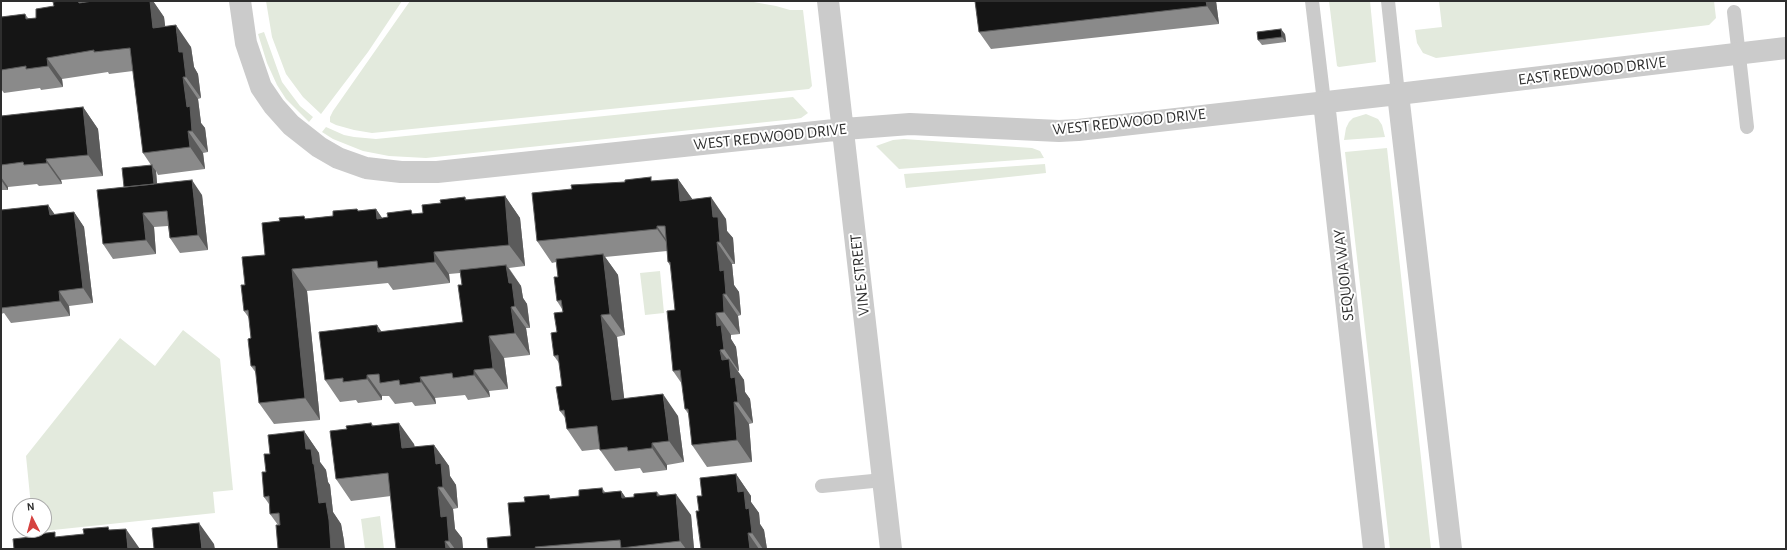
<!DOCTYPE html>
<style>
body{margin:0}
#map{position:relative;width:1787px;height:550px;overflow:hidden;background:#fff;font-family:"Alegreya Sans",sans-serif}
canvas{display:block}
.frame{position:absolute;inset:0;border:2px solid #2e2e2e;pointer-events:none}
.north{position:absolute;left:12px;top:498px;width:40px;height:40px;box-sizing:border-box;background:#fff;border:1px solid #ababab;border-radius:50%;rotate:354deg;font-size:11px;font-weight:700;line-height:16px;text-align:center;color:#2e2e2e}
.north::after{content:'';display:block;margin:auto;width:14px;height:18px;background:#d54240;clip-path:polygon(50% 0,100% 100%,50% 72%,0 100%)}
</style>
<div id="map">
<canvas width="1787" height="550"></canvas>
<div class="frame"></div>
<div class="north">N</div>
</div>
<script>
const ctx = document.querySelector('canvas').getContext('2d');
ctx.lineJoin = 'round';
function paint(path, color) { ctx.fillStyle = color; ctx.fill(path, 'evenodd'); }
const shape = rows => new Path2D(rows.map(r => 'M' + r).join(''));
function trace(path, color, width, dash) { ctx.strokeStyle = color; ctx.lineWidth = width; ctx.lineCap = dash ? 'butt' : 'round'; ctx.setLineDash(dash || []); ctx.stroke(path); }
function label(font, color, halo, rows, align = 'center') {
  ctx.font = font + ' "Alegreya Sans",sans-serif'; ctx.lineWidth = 4; ctx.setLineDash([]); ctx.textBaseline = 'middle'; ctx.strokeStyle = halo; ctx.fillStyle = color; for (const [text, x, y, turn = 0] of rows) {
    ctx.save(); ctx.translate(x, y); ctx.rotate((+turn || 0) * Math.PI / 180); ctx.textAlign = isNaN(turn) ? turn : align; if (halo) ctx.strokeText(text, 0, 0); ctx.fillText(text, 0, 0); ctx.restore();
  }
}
paint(shape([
 [266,1,402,1,368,52,321,114,303,97,286,74,272,37],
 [410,1,748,1,776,6,790,10,803,10,812,86,809,89,372,133,354,130,336,125,330,122,330,117,333,111],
 [1329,1,1370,1,1376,62,1339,67,1337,66],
 [1439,1,1714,1,1716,18,1709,25,1436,58,1423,53,1417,43,1415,30,1442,27],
 [264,32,282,82,300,106,313,117,309,122,286,99,277,85,267,63,258,34],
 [793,97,808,113,801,118,795,119,426,158,389,156,363,151,333,139,322,132,326,127,344,135,354,137,376,139],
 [1366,114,1378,119,1382,125,1385,137,1344,140,1346,128,1349,122,1353,118],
 [904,139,1032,148,1040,151,1044,158,899,169,876,146,893,140],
 [1387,148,1431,549,1390,549,1345,152],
 [1045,164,1046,173,906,188,904,174],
 [660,271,664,313,645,315,640,273],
 [183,330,220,359,233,490,213,492,215,513,34,532,33,530,44,530,44,506,31,506,26,456,120,338,155,366],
 [380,516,384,549,365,549,361,519]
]), '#e3eadd');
trace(shape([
 [1312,1,1324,102],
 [1388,1,1398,94],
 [1734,12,1747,127],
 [822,486,883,480]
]), '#cbcbcb', 14);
trace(shape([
 [240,1,246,43,261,87,274,106,291,125,319,147,338,158,366,168,401,172,437,172,844,129,910,124,1059,131,1078,130,1398,94,1786,48],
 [828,1,891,549],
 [1398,94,1451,549],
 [1324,102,1374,549]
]), '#cbcbcb', 22);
paint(shape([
 [59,1,80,1,81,3,94,1,153,1,164,17,165,26,191,47,194,67,198,74,201,98,198,99,201,123,205,128,208,152,203,153,205,169,158,175,156,171,157,184,202,195,208,250,180,253,170,238,168,226,154,227,156,254,113,259,103,244,124,187,151,165,143,153,133,71,109,74,108,72,62,79,63,87,41,90,40,88,4,93,1,89,1,17,25,14,28,18,36,18,54,6],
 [975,1,1216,1,1219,24,991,49,979,32],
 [1285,34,1286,42,1262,45,1258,40],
 [83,107,98,129,103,176,61,180,62,184,39,186,37,184,8,187,8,190,1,190,1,116],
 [678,179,692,199,726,219,727,231,733,238,735,264,732,264,734,285,739,292,741,315,738,316,740,334,731,335,731,339,736,347,739,371,738,371,744,380,745,392,750,399,753,423,749,424,752,462,707,467,692,445,689,415,685,409,682,384,673,371,675,310,671,267,668,262,667,251,605,257,618,275,625,335,617,337,624,399,678,416,684,462,667,465,667,470,643,473,640,468,615,471,600,450,600,449,582,451,567,429,566,419,560,411,562,386,559,363,554,356,557,332,563,312,562,309,557,301,558,277,556,262,552,263,537,241,572,189],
 [505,196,520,218,525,266,509,268,521,286,523,298,527,304,530,328,526,328,530,355,504,358,508,389,489,391,490,397,468,400,465,395,435,398,436,404,415,406,412,402,395,404,389,396,382,396,382,400,358,403,356,400,340,402,325,380,377,325,381,332,463,322,462,285,460,273,449,274,450,283,393,290,388,283,307,291,320,420,274,424,259,403,256,373,251,366,251,338,249,318,244,311,245,285,265,255,280,221,333,216,359,211,376,209,382,218,423,213,441,203,465,197,467,200],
 [48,205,55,215,74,212,84,227,93,303,69,306,70,316,11,323,4,313,1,314,1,210],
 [371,423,374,426,414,444,415,447,434,445,449,466,450,476,456,485,458,508,453,509,455,529,462,538,463,549,396,549,391,496,351,501,336,479,347,429],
 [304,431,319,453,320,462,326,470,328,482,330,485,333,512,341,524,344,541,278,525,270,514,269,504,264,497,266,472,270,454],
 [736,474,751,496,751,502,759,513,760,524,764,530,767,549,701,549,699,511,702,496],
 [602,488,605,492,621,491,626,498,634,497,657,492,660,495,691,515,694,549,488,549,511,536,552,498,579,496]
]), '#8a8a8a');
paint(shape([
 [150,1,153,1,164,17,168,49,153,28],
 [1206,1,1216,1,1219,24,1207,6],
 [176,25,191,47,194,67,198,74,201,98,186,77,179,52],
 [1281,29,1285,34,1286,42,1282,37],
 [47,58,62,79,63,87,48,66],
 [183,77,198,99,201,123,205,128,208,152,192,131,187,107],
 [83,107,98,129,103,176,88,155],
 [188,131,203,153,205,169,190,147],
 [46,159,61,180,62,184,47,163],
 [152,166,156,171,158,195,154,189],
 [1,177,8,187,8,190,1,180],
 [678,179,693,200,680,201],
 [192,180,202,195,208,250,198,235],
 [505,196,520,218,525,266,509,245],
 [711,197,726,219,727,231,733,238,735,264,720,242,713,217],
 [48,205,58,219,50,215],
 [376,209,391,231,377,219],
 [74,212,84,227,93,303,83,288],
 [143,213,154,227,156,254,146,240],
 [657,226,672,248,672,250,657,229],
 [717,242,732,264,734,285,739,292,741,315,726,294,720,271],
 [434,252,449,274,450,283,435,262],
 [603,254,618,275,625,335,610,314],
 [506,265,521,286,523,298,527,304,530,328,515,306,509,283],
 [292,269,307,291,320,420,305,398],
 [59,291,69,306,70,316,60,301],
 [723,294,738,316,740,334,724,312],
 [511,307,526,328,530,355,515,333],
 [716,313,731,335,731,339,736,347,739,371,724,349,717,326],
 [601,315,617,337,627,422,612,400],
 [377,325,392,347,378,332],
 [489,336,504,358,508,389,493,368],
 [720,350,730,363,729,359,744,380,745,392,750,399,753,423,738,402,731,378,722,360],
 [474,370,489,391,490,397,474,375],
 [367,375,382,396,382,400,367,379],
 [420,377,435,398,436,404,421,382],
 [663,394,678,416,684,462,669,441],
 [734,402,749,424,752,462,737,440],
 [399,423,414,444,417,469,402,448],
 [304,431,319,453,320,462,326,470,328,482,330,485,333,512,341,524,344,541,345,549,331,549,319,503,306,449],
 [652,443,667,465,667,470,652,448],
 [434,445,449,466,450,476,456,485,458,508,443,487,436,464],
 [736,474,751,496,751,502,759,513,760,524,764,530,767,549,763,549,752,533,746,509,738,492],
 [438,487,453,509,455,529,462,538,463,549,455,549,449,541,441,517],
 [621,491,636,513,622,498],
 [676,494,691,515,694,549,686,549,680,541],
 [199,523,214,544,215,549,202,549],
 [126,529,140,549,128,549],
 [748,533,759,549,750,549],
 [445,541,451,549,446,549]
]), '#5b5b5b');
const building = shape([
 [59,1,78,1,79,3,93,1,150,1,153,28,176,25,179,52,183,52,186,77,183,77,187,107,190,106,192,131,188,131,190,147,143,153,130,48,94,52,94,50,47,58,48,66,26,69,26,66,1,70,1,17,25,14,26,19,36,18,36,9,54,6,53,2,59,1],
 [975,1,1206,1,1207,6,979,32,975,1],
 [1281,29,1282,37,1258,40,1257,32,1281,29],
 [83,107,88,155,46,159,47,163,24,165,23,162,1,165,1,116,83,107],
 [152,165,154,184,124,187,122,168,152,165],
 [651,177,651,181,678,179,680,201,711,197,713,217,718,217,720,242,717,242,720,271,724,270,726,294,723,294,724,312,716,313,717,326,721,325,724,349,720,350,722,360,729,359,731,378,735,377,738,402,734,402,737,440,692,445,688,409,685,409,680,370,673,371,667,311,675,310,670,262,668,262,665,226,657,226,657,229,537,241,532,193,572,189,571,185,625,182,625,180,651,177],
 [192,180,198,235,170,238,167,211,143,213,146,240,103,244,97,190,192,180],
 [505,196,509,245,434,252,435,262,378,268,377,261,292,269,305,398,259,403,255,366,251,366,248,339,251,338,248,310,244,311,241,285,245,285,242,257,265,255,262,223,280,221,279,218,304,216,305,219,333,216,333,211,357,209,358,211,376,209,377,219,388,217,387,213,411,210,412,214,423,213,422,205,441,203,440,200,465,197,465,200,505,196],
 [48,205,50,215,74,212,83,288,59,291,60,301,1,308,1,210,48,205],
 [603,254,610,314,601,315,612,400,663,394,669,441,652,443,652,448,628,451,627,447,600,450,597,426,567,429,564,410,560,411,556,387,562,386,558,355,554,356,551,333,557,332,554,313,563,312,561,300,557,301,554,277,558,277,556,259,603,254],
 [506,265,509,283,512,283,515,306,511,307,515,333,489,336,493,368,474,370,474,375,453,378,452,373,420,377,421,382,400,385,399,380,380,383,379,374,367,375,367,379,343,382,343,378,325,380,319,332,377,325,378,332,463,322,458,285,462,285,460,270,506,265],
 [371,423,372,426,399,423,402,448,434,445,436,464,441,463,443,487,438,487,441,517,447,516,449,541,445,541,446,549,396,549,388,473,336,479,330,431,347,429,346,426,371,423],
 [304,431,306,449,311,449,313,464,314,464,319,503,326,502,329,520,331,549,278,549,276,525,280,525,279,513,270,514,269,496,264,497,262,472,266,472,264,454,270,454,268,435,304,431],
 [736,474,738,492,744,491,746,509,749,508,752,533,748,533,750,549,701,549,696,511,699,511,697,496,702,496,700,478,736,474],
 [602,488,603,493,621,491,622,498,634,497,634,494,657,492,657,496,676,494,680,541,621,548,620,540,535,547,536,549,488,549,487,538,511,536,508,503,525,502,524,497,549,495,550,499,579,496,579,490,602,488],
 [199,523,202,549,154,549,152,528,199,523],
 [108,527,109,530,126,529,128,549,12,549,14,549,13,539,30,537,30,535,55,532,55,537,84,534,83,529,108,527]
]);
paint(building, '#151515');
trace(building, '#5b5b5b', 1);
label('16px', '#2e2e2e', '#fff', [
 ["EAST REDWOOD DRIVE",1592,71,-7],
 ["WEST REDWOOD DRIVE",1129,122,-6],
 ["WEST REDWOOD DRIVE",770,137,-6],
 ["VINE STREET",860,275,-96],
 ["SEQUOIA WAY",1344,275,-96]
]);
</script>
